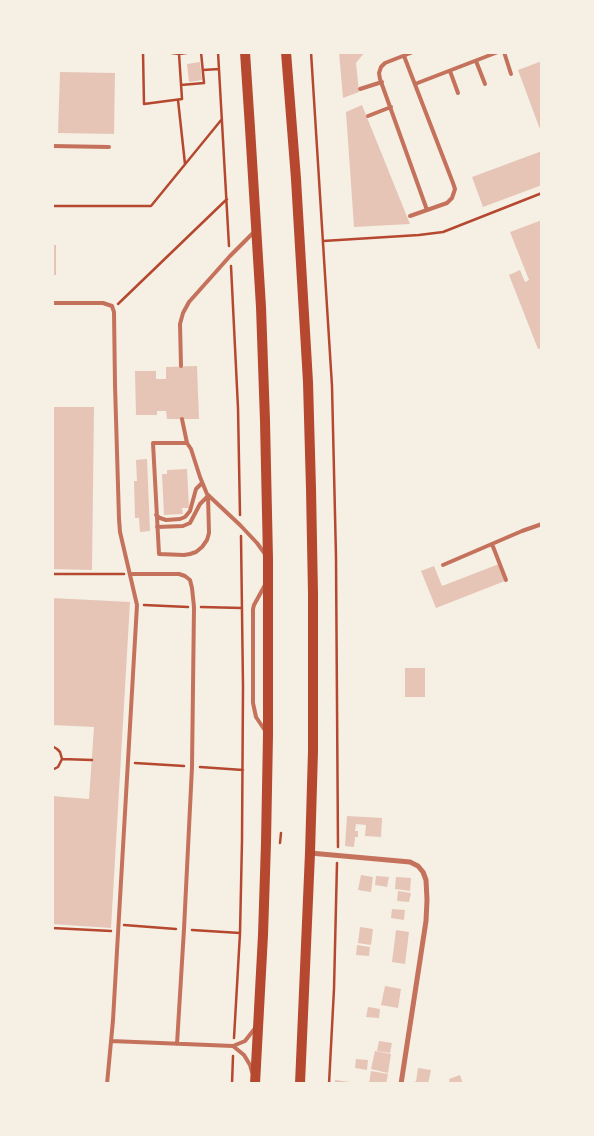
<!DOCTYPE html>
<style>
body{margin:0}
#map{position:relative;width:594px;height:1136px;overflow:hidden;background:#f6efe4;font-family:"PT Serif",serif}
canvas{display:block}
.frame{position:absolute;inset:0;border:54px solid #f6efe4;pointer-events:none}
</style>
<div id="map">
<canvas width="594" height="1136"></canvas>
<div class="frame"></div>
</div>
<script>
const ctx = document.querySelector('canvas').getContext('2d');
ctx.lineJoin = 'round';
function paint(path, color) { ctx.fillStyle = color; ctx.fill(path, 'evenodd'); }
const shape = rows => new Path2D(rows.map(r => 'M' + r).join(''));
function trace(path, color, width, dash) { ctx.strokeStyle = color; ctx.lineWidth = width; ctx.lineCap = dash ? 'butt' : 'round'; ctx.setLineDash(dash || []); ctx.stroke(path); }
paint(shape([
 [339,52,365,52,356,63,359,92,343,98],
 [542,61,542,132,541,132,518,70],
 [200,62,202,80,189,82,187,64],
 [60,72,115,73,114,134,58,133],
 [362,105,410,224,354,227,346,112],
 [542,151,542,185,483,207,472,177],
 [542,220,542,348,538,349,509,275,520,270,525,282,529,280,510,232],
 [52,245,56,245,56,275,52,275],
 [197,366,199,419,167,419,166,411,157,411,157,415,136,415,135,371,156,371,156,379,166,379,166,367],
 [52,407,94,407,92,570,52,569],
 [147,459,150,531,140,532,139,518,135,518,134,481,137,481,136,460],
 [187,469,189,508,182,508,183,514,164,515,162,474,167,474,167,470],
 [499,564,505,581,436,608,421,571,434,566,442,586],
 [52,598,130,602,111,928,52,924,52,796,89,799,94,727,52,725],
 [405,668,425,668,425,697,405,697],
 [347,816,382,818,381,837,365,836,366,825,356,824,355,831,358,831,358,837,355,837,354,847,345,846],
 [361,875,373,877,371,892,358,890],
 [376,876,389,877,387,887,375,885],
 [396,877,411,878,410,891,395,889],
 [398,891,411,893,409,902,397,901],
 [392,909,405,910,404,920,391,918],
 [360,927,373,929,371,945,358,943],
 [396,930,409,932,405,964,392,962],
 [357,945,370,947,369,956,356,955],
 [385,986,401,989,398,1008,381,1005],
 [368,1007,380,1009,379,1018,366,1017],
 [379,1041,392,1043,390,1053,377,1051],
 [375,1051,391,1054,388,1073,371,1069],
 [356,1059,368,1060,367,1070,355,1068],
 [418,1068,431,1070,428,1084,414,1084,414,1081,416,1082],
 [371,1071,388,1074,386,1084,369,1084],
 [460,1075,463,1084,450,1084,449,1079],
 [335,1080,350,1082,350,1084,335,1084]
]), '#e6c5b7');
trace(shape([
 [143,52,144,104,182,99,179,54,165,52],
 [218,52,229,246],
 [311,52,332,386,336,557,338,847],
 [179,54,193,52],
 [203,70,219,69],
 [181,85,204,83,201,52],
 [178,100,185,164],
 [52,206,151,206,222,119],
 [323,241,419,235,443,232,542,193],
 [231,266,238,408,240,515],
 [118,304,227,199],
 [52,574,124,574],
 [144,605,188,607],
 [201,607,242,608],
 [52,746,57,749,60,752,62,759,58,767,52,770],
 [62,759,92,760],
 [135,763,184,766],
 [200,767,243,770],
 [280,843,281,833],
 [124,925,176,929],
 [52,928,111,931],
 [192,930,240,933],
 [234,1038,240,933,242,841,243,687,241,536],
 [232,1084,233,1056],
 [329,1084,334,989,337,863]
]), '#b5482f', 2.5);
trace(shape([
 [413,52,385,63,381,67,379,73,380,79,427,210],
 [504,52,511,74],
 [404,56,453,183,455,189,452,198,447,203,410,216],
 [476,61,485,84],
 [450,71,458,93],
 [415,84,498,52],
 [360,89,382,82],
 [368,116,391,107],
 [52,146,109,147],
 [52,303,103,303,112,306,114,312,115,385,119,519,120,532,137,605,113,1020,107,1084],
 [181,366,180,324,183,313,189,302,230,256,255,231],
 [182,419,187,443,191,449,200,477,207,494,240,525,257,543,265,554],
 [187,443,153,443,159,554,184,555,190,554,196,552,202,547,207,540,209,533,208,496],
 [156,515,160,518,166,520,180,519,185,517,190,511,196,489,202,483],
 [157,527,183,526,190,523,200,504,208,496],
 [492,544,506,580],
 [443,565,522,531,542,524],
 [130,574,179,574,185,576,190,580,192,588,194,607,192,767,184,929,177,1044],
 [265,585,254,605,253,609,253,703,256,717,266,732],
 [111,1041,233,1046,245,1041,256,1027],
 [233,1046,244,1055,250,1065,252,1072]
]), '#c5725c', 4);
trace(shape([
 [310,853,410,862,418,866,423,872,426,880,427,900,426,921,401,1084]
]), '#c5725c', 5);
trace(shape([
 [245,52,250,128,261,307,265,421,268,559,268,735,266,843,263,935,255,1084],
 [286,52,296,179,308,382,311,489,313,594,313,751,310,853,300,1084]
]), '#b5482f', 10);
</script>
